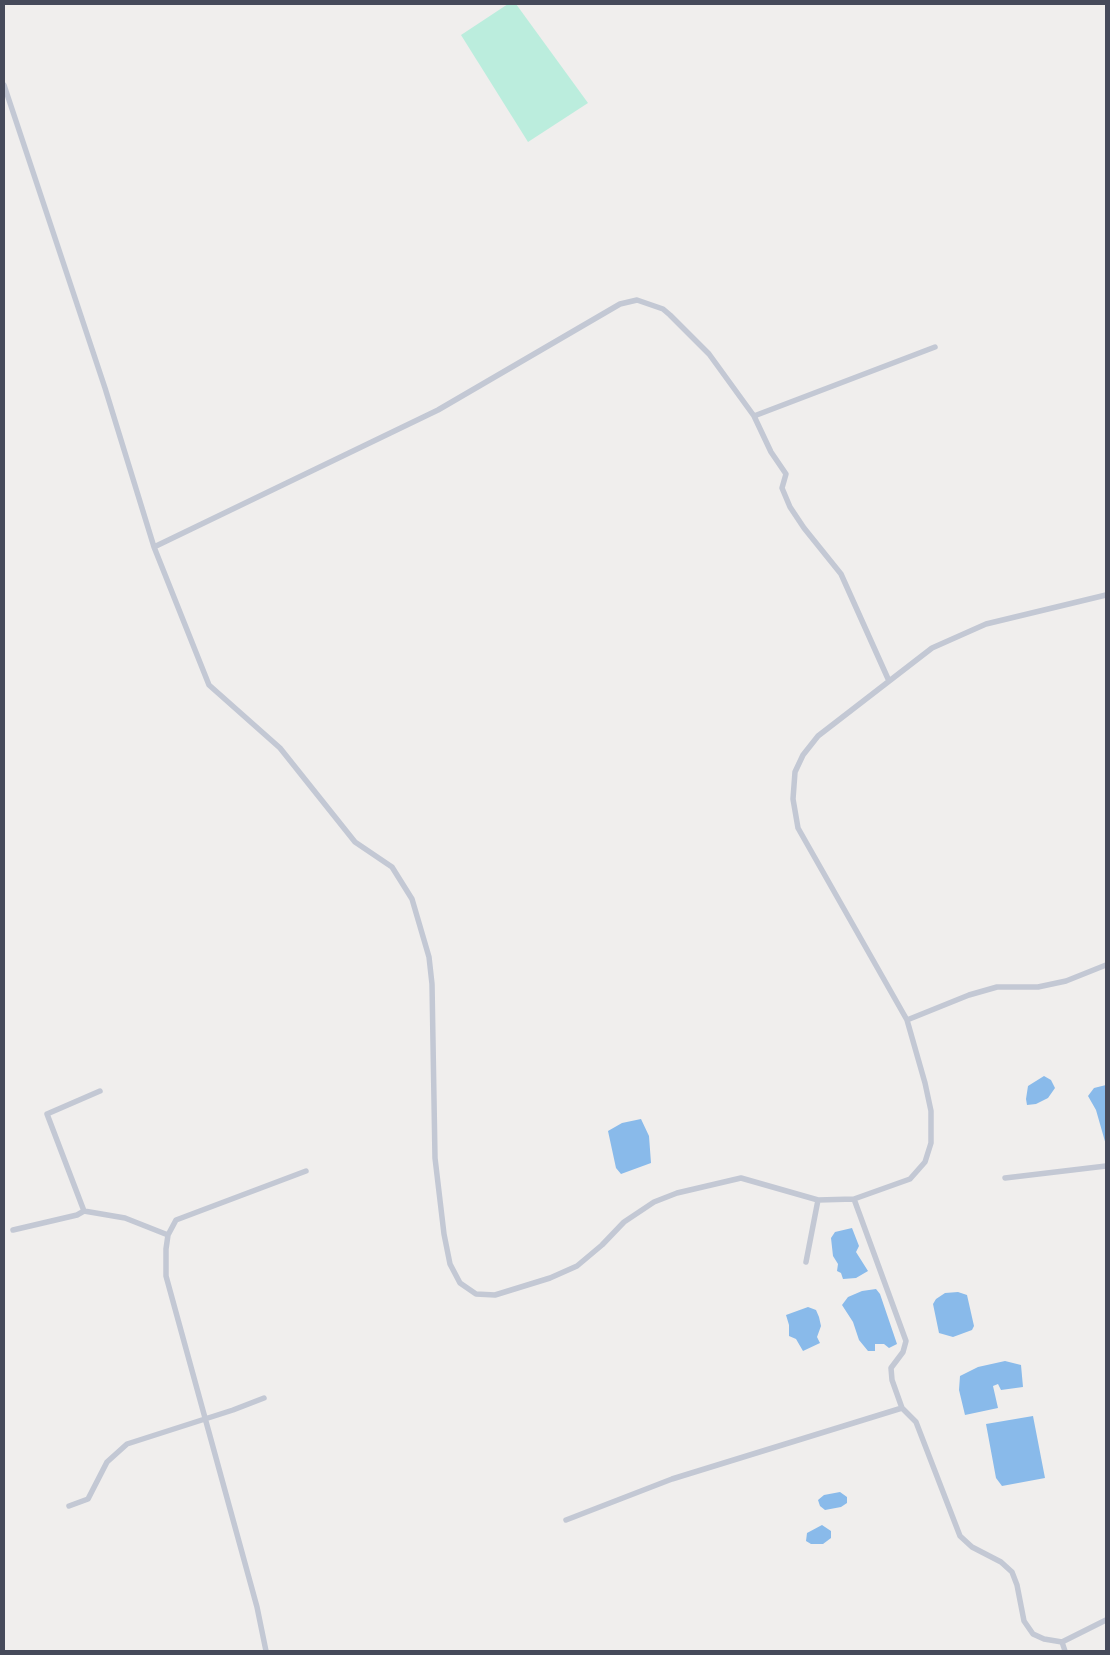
<!DOCTYPE html>
<style>
body{margin:0}
#map{position:relative;width:1110px;height:1655px;overflow:hidden;background:#f0eeed;font-family:"Space Grotesk",sans-serif}
canvas{display:block}
.frame{position:absolute;inset:0;border:5px solid #464a5a;pointer-events:none}
</style>
<div id="map">
<canvas width="1110" height="1655"></canvas>
<div class="frame"></div>
</div>
<script>
const ctx = document.querySelector('canvas').getContext('2d');
ctx.lineJoin = 'round';
function paint(path, color) { ctx.fillStyle = color; ctx.fill(path, 'evenodd'); }
const shape = rows => new Path2D(rows.map(r => 'M' + r).join(''));
function trace(path, color, width, dash) { ctx.strokeStyle = color; ctx.lineWidth = width; ctx.lineCap = dash ? 'butt' : 'round'; ctx.setLineDash(dash || []); ctx.stroke(path); }
paint(shape([
 [508,4,516,4,588,103,528,142,461,35]
]), '#bbeddd');
paint(shape([
 [1044,1076,1051,1080,1055,1088,1048,1098,1036,1104,1027,1105,1026,1099,1028,1086],
 [1106,1085,1106,1145,1096,1110,1088,1096,1094,1088],
 [641,1119,649,1136,651,1163,621,1174,616,1168,608,1131,622,1123],
 [852,1228,859,1246,856,1252,868,1271,856,1278,843,1279,841,1273,837,1271,838,1264,833,1256,831,1238,835,1232],
 [876,1289,880,1294,897,1344,889,1348,884,1344,875,1344,875,1351,868,1351,859,1340,853,1322,842,1305,848,1297,862,1291],
 [958,1292,967,1295,974,1326,972,1330,953,1337,939,1333,933,1304,936,1299,945,1293],
 [808,1307,816,1310,819,1317,821,1326,817,1337,820,1343,803,1351,796,1339,789,1336,789,1325,786,1315],
 [1005,1361,1021,1365,1023,1387,1001,1390,998,1384,993,1386,998,1408,965,1415,959,1390,960,1376,978,1367],
 [1033,1416,1045,1478,1002,1486,996,1478,986,1424],
 [840,1492,847,1497,847,1503,841,1507,825,1510,820,1506,818,1500,824,1495],
 [822,1525,831,1531,831,1538,823,1544,811,1544,806,1541,807,1533]
]), '#89baea');
trace(shape([
 [4,85,105,388,154,547,209,685,280,748,355,842,392,867,412,899,429,957,432,984,435,1158,444,1234,450,1264,460,1283,476,1294,495,1295,550,1278,577,1266,602,1245,624,1222,654,1202,677,1193,741,1178,818,1200,854,1199,910,1179,925,1162,931,1143,931,1111,925,1083,907,1020,798,828,793,799,795,772,803,755,818,736,932,648,986,624,1106,595],
 [754,416,935,347],
 [154,547,438,410,620,304,637,300,663,309,670,315,709,354,754,416,771,452,786,474,782,488,790,507,804,528,841,574,889,681],
 [907,1020,969,995,997,987,1038,987,1066,981,1106,965],
 [1005,1178,1106,1166],
 [854,1199,906,1341,903,1352,891,1368,892,1380,902,1408],
 [84,1211,47,1114,100,1091],
 [13,1230,77,1215,84,1211,125,1218,168,1235],
 [806,1262,818,1200],
 [69,1506,88,1499,107,1462,127,1444,233,1410,264,1398],
 [566,1520,672,1479,902,1408,916,1422,960,1536,972,1547,1001,1562,1012,1572,1017,1585,1024,1621,1033,1634,1044,1639,1062,1642,1065,1651],
 [1062,1642,1106,1620],
 [266,1651,257,1607,166,1276,166,1249,168,1235,176,1220,306,1171]
]), '#c3c8d4', 5.5);
</script>
